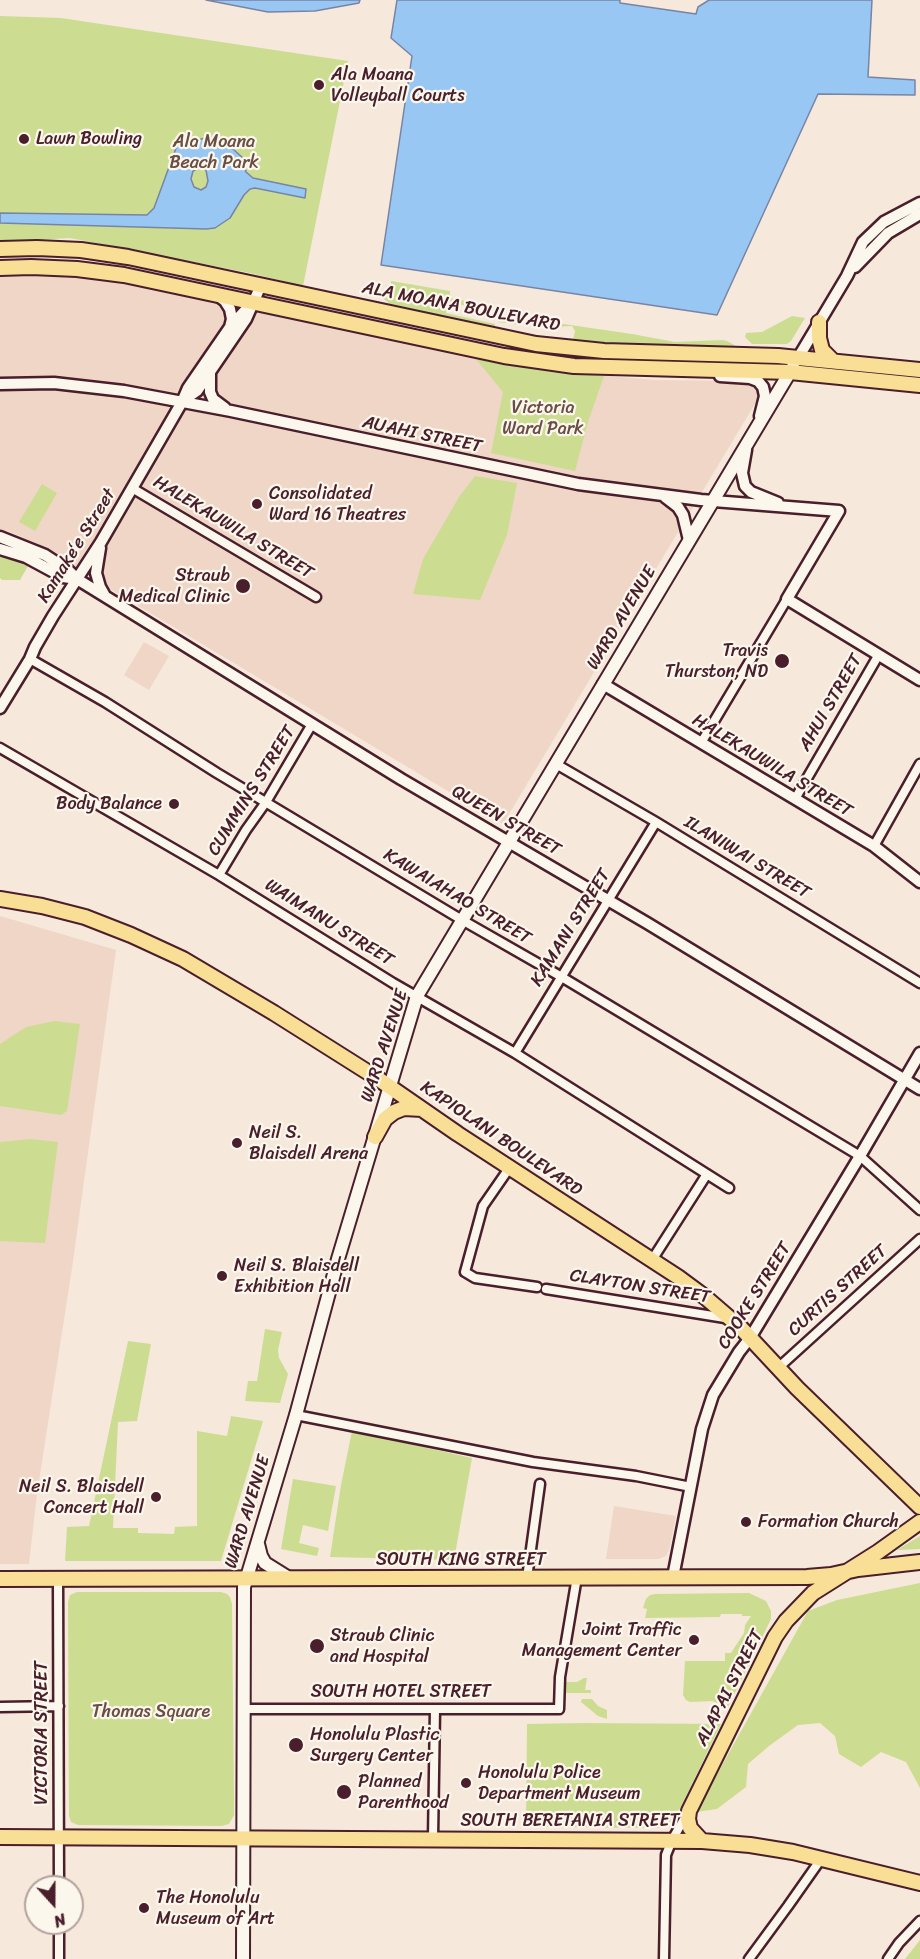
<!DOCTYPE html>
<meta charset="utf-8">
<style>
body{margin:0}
#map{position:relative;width:920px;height:1959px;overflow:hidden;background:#f6e8db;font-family:Sriracha,sans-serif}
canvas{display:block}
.north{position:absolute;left:24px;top:1875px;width:60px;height:60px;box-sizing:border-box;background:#fbf7ec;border:2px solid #b4a19f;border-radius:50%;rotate:159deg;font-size:16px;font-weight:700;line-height:24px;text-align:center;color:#4a1f2b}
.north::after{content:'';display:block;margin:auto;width:21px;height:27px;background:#4a1f2b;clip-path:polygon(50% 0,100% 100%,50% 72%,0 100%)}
</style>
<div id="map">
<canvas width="920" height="1959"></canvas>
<div class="north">N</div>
</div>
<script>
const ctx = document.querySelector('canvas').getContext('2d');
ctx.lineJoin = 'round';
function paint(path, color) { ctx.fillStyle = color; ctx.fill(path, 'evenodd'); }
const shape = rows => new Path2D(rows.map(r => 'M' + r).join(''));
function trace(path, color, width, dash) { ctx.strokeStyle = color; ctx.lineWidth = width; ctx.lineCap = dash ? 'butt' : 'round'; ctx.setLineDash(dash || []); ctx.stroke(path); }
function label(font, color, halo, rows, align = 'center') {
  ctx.font = font + ' Sriracha,sans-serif'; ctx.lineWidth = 4.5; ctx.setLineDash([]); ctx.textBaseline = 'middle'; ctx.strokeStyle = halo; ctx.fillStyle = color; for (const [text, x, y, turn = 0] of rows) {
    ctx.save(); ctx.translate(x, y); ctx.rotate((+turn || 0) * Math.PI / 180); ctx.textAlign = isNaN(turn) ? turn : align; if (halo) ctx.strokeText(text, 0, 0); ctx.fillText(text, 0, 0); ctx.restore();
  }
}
paint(shape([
 [23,272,113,280,540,370,655,380,748,381,757,387,759,397,503,824,100,583,38,544,8,531,0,530,0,274],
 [144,642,169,656,149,690,124,675],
 [0,916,116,950,72,1268,37,1494,29,1564,0,1564],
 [614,1506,676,1516,669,1550,666,1556,658,1559,606,1559]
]), '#f0d6c7');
paint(shape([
 [0,16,61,18,348,61,303,286,250,273,70,238,0,242],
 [391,281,450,291,450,298,498,307,497,312,448,302,446,313,495,324,495,327,390,304,384,299,383,292,387,286,391,284],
 [500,310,507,317,523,319,524,323,521,325,498,322],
 [792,316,805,318,791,341,787,344,752,344,745,337,746,333,762,332],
 [543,321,632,334,675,342,722,340,727,341,736,346,713,348,651,347,573,340,575,331,572,326,553,327],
 [475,358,540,370,604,376,588,422,575,471,491,453,503,392],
 [475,476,517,483,507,535,480,600,413,594,423,559,459,497],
 [42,484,57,493,35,531,19,522],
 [0,556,28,566,20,580,2,580,0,578],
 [54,1021,80,1024,67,1111,61,1115,0,1106,0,1044,26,1027],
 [31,1139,58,1142,45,1243,0,1241,0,1142],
 [265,1329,282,1332,278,1350,279,1358,288,1374,280,1403,245,1401,248,1381,257,1381],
 [128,1341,151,1344,137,1421,118,1422,113,1528,138,1528,138,1533,174,1534,175,1527,197,1526,197,1431,227,1436,231,1416,263,1421,221,1561,65,1561,67,1527,89,1526],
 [352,1431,472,1458,454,1560,330,1557,341,1485],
 [293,1479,336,1486,328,1531,303,1525,299,1543,319,1548,317,1556,281,1549],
 [920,1536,920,1549,897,1550],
 [920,1583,920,1788,906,1762,881,1752,861,1767,839,1754,835,1736,820,1723,798,1725,769,1746,748,1764,746,1787,717,1809,696,1812,808,1611,837,1600],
 [77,1592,221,1592,227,1594,230,1597,232,1604,234,1797,234,1815,229,1824,221,1826,78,1825,71,1822,69,1816,68,1602,70,1595],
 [749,1593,766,1601,771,1611,771,1619,727,1709,713,1701,690,1702,686,1700,683,1695,685,1661,725,1661,725,1653,731,1653,744,1633,745,1625,751,1616,742,1616,742,1614,721,1614,720,1617,645,1618,647,1609,643,1608,646,1599,650,1595,655,1594],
 [584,1678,587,1678,585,1690,591,1690,591,1693,565,1693,565,1682,577,1682],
 [582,1699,592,1699,598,1706,607,1710,607,1719,598,1716,581,1702],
 [527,1724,583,1723,721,1724,673,1823,669,1827,659,1828,526,1827],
 [920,1940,920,1959,905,1959]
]), '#ccdd92');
const water = shape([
 [206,0,360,0,359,3,315,11,268,12,206,0],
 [397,0,620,0,620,3,696,14,698,7,709,0,872,0,868,77,915,80,915,95,818,94,717,315,381,265,412,56,391,38,397,0],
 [210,137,225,142,243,158,246,172,253,178,306,189,305,198,255,188,250,189,244,195,230,218,215,228,206,229,0,223,0,213,147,215,154,208,179,140,197,140,210,137],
 [200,168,206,170,208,181,206,187,201,190,194,187,191,179,193,171,200,168]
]);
paint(water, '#99c7f4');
trace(water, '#7984a4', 1.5);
const minor = shape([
 [132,488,316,597],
 [30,659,105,702,217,773,462,920,560,976,860,1156,920,1210],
 [701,743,787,599],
 [0,748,219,875,393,983,515,1053,729,1188],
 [556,764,656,822,920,983],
 [795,799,878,656],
 [874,846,920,764],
 [219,875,246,830,266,802,312,724],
 [515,1053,656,822],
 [510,1167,483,1206,465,1272,475,1278,537,1287],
 [652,1260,707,1174],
 [546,1289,725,1318],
 [778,1368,920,1239],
 [296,1415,533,1462,636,1476,691,1487],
 [527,1578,540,1484],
 [58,1579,59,1887],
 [0,1707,59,1706],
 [243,1709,559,1709,560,1677,577,1577],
 [433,1838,435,1709],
 [59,1959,59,1923],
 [664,1959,666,1855,672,1840,687,1814],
 [749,1959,788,1906,821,1859],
 [888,1959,899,1943,920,1921]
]);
const tertiary = shape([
 [855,267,888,233,920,214],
 [217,295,225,301,230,309,232,319,230,327],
 [798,358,847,276,863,242,884,222,920,203],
 [210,373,210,392,213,399,225,408],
 [720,376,750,378,758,381,763,387,765,396,760,416],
 [0,384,54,383,124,391,231,411,578,484,701,500,839,511,787,599,920,680],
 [184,400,197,391,229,344,246,319,261,285],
 [746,450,742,473,745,486,751,492,778,503],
 [665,497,678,507,683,515,689,540],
 [0,537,45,555,68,570,77,579,401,779,647,923,920,1089],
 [100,548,96,573,100,587,105,596],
 [0,549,26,557,63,577,77,579],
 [603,684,874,846,920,882],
 [0,708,30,659,35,647,53,616,101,542,182,402,188,388,230,327,253,302],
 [673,1577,702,1429,713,1395,739,1352,750,1338,860,1156,920,1053]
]);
const secondary = shape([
 [258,1544,261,1556,265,1563,289,1578],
 [243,1959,244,1587,296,1415,338,1259,417,996,793,367]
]);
const primary = shape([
 [0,249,37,248,81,250,128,257,536,344,604,351,778,356,920,370],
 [0,268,31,267,77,269,124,275,504,356,574,366,790,372,920,385],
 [819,322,819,338,822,350,833,361],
 [0,899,42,906,85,917,131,935,183,959,274,1013,377,1078,458,1134,678,1277,705,1297,741,1328,797,1388,920,1507],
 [375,1137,385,1119,394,1112,404,1108,422,1109],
 [0,1579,807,1577,831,1575,858,1569,920,1562],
 [0,1837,702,1841,750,1845,793,1852,920,1883],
 [702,1841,690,1828,688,1819,689,1811,775,1637,786,1621,813,1593,878,1552,920,1522]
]);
trace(minor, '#4a1f2b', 13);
trace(tertiary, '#4a1f2b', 15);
trace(secondary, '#4a1f2b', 16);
trace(primary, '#4a1f2b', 18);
trace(minor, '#fbf7ec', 8);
trace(tertiary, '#fbf7ec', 10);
trace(secondary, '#fbf7ec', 12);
trace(primary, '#f9df96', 14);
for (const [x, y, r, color] of [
 [319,85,6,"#4a1f2b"],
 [24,139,6,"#4a1f2b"],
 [257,504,6,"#4a1f2b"],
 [243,586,8,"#4a1f2b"],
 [782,661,8,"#4a1f2b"],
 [174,804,6,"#4a1f2b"],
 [237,1143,6,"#4a1f2b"],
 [222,1276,6,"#4a1f2b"],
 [156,1497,6,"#4a1f2b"],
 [746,1522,6,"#4a1f2b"],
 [694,1640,6,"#4a1f2b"],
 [317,1646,8,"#4a1f2b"],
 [296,1745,8,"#4a1f2b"],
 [466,1783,6,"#4a1f2b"],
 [344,1792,8,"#4a1f2b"],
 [144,1908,6,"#4a1f2b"]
]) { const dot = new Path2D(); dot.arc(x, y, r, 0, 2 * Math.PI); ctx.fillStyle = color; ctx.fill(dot); trace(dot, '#fbf7ec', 2); }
label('18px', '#4a1f2b', '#fbf7ec', [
 ["Ala Moana",331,75],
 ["Volleyball Courts",331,96],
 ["Lawn Bowling",36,139],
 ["Consolidated",269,494],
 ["Ward 16 Theatres",269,515],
 ["Straub",230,576,"right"],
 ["Medical Clinic",230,597,"right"],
 ["Travis",768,651,"right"],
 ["Thurston, ND",768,672,"right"],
 ["Body Balance",162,804,"right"],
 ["Neil S.",249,1133],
 ["Blaisdell Arena",249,1154],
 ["Neil S. Blaisdell",234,1266],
 ["Exhibition Hall",234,1287],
 ["Neil S. Blaisdell",144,1487,"right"],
 ["Concert Hall",144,1508,"right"],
 ["Formation Church",758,1522],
 ["Joint Traffic",682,1630,"right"],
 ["Management Center",682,1651,"right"],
 ["Straub Clinic",330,1636],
 ["and Hospital",330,1657],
 ["Honolulu Plastic",310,1735],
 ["Surgery Center",310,1756],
 ["Honolulu Police",478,1773],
 ["Department Museum",478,1794],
 ["Planned",358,1782],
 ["Parenthood",358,1803],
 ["The Honolulu",156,1898],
 ["Museum of Art",156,1919]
], 'left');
label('18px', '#6a4e45', '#fbf7ec', [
 ["Ala Moana",214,142],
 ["Beach Park",214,163],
 ["Victoria",543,408],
 ["Ward Park",543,429],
 ["Thomas Square",151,1712]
]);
label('18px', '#4a1f2b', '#fbf7ec', [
 ["ALA MOANA BOULEVARD",461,307,11],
 ["AUAHI STREET",422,435,12],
 ["HALEKAUWILA STREET",233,528,31],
 ["Kamakeʻe Street",77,546,-58],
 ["WARD AVENUE",622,618,-59],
 ["AHUI STREET",831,703,-60],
 ["HALEKAUWILA STREET",772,766,31],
 ["CUMMINS STREET",252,791,-58],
 ["QUEEN STREET",506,821,30],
 ["ILANIWAI STREET",747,858,31],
 ["KAWAIAHAO STREET",457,897,31],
 ["WAIMANU STREET",329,923,32],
 ["KAMANI STREET",571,928,-58],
 ["WARD AVENUE",385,1046,-72],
 ["KAPIOLANI BOULEVARD",501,1139,34],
 ["CLAYTON STREET",640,1287,9],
 ["CURTIS STREET",838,1291,-42],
 ["COOKE STREET",755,1296,-58],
 ["WARD AVENUE",248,1512,-73],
 ["SOUTH KING STREET",461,1560],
 ["ALAPAI STREET",730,1688,-63],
 ["SOUTH HOTEL STREET",401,1692],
 ["VICTORIA STREET",42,1733,-90],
 ["SOUTH BERETANIA STREET",570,1821]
]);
</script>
